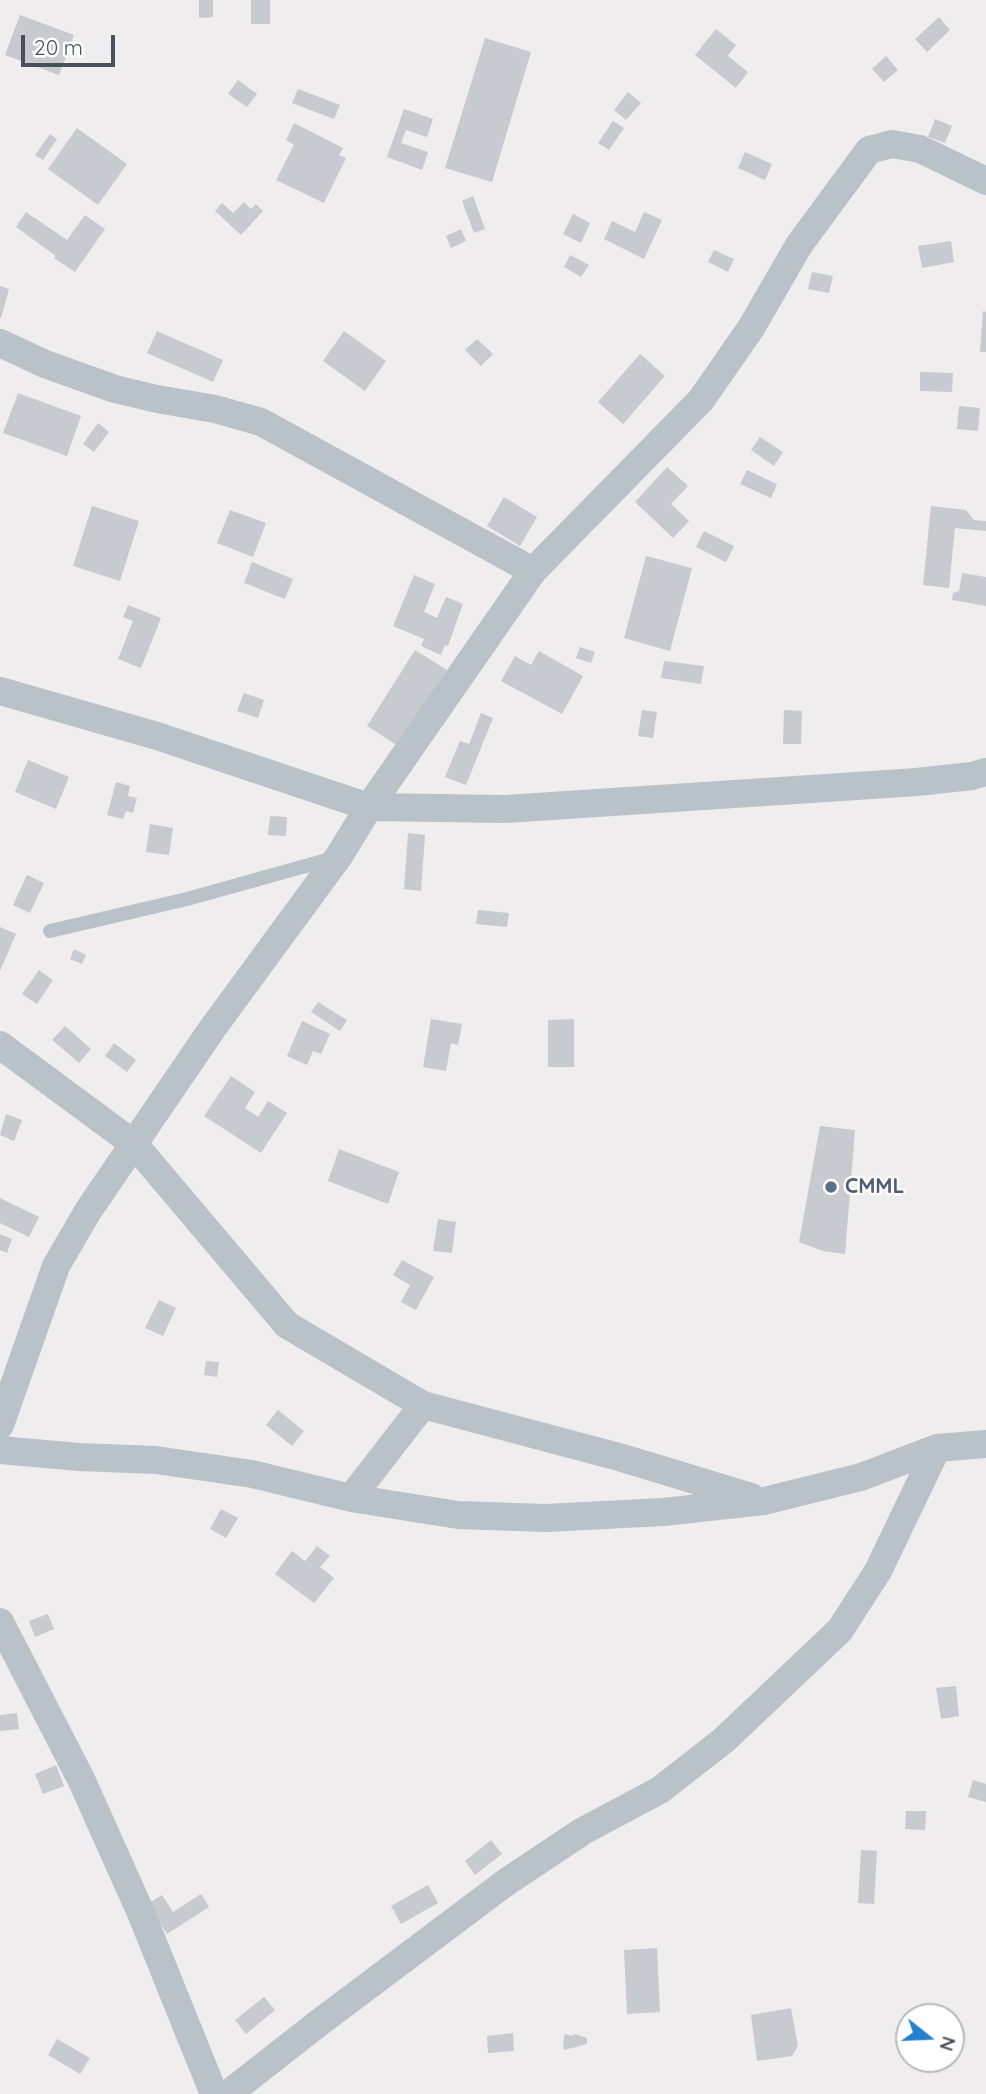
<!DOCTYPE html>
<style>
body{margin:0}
#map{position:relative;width:986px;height:2094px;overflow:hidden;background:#efeded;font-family:Quicksand,sans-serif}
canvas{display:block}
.north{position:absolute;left:895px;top:2003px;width:70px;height:70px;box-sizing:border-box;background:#fff;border:2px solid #b5babc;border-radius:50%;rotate:108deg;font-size:19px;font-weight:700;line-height:28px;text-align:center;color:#465258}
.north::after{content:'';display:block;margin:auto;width:24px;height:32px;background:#2680cf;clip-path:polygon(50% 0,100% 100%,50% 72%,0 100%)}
.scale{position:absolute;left:21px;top:35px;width:94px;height:32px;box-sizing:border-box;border:4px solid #465258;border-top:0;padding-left:9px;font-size:21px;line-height:24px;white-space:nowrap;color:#465258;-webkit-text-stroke:5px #fff;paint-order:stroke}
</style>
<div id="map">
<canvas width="986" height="2094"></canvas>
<div class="north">N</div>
<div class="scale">20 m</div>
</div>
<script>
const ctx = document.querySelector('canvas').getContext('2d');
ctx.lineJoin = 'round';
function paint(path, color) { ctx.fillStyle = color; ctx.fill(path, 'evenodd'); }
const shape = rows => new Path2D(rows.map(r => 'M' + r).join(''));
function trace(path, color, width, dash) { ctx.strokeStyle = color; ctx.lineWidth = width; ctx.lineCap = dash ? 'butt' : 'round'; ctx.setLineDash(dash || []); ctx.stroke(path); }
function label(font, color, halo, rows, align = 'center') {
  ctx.font = font + ' Quicksand,sans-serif'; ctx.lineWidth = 5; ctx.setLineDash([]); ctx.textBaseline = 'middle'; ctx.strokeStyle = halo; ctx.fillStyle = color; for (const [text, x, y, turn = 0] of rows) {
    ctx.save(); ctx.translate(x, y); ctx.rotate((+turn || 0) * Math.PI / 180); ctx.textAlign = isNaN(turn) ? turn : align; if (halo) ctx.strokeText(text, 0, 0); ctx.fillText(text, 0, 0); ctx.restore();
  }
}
paint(shape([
 [199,0,213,0,213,17,199,18],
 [251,0,270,0,270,24,251,24],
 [20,15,74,35,59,75,5,55],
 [939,17,950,30,927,52,915,39],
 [716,29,736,45,728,56,748,72,736,88,695,55],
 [485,38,531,52,492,182,445,168],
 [886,56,898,70,884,82,872,69],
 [238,80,257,94,247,107,228,94],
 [298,89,340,105,334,119,292,103],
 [628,92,641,103,626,120,614,110],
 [404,109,433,119,427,137,406,130,401,143,428,152,422,170,387,157],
 [935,119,952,126,945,143,928,137],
 [613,121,624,128,609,150,598,143],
 [294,123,343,148,339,155,346,158,324,203,276,180,294,145,286,140],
 [77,128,127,164,98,205,48,169],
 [50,134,57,139,43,160,35,155],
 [745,152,772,164,765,180,738,168],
 [473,196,485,229,474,233,462,201],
 [244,202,251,209,256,204,263,211,241,235,215,211,222,203,233,213],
 [26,212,67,240,85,215,105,229,75,272,54,258,56,256,16,227],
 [644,212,662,220,644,259,604,239,612,221,635,232],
 [573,214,590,223,581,243,563,234],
 [461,229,466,241,451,248,446,236],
 [951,241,954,262,922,268,918,246],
 [714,250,734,259,728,272,708,262],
 [570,255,589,265,581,277,564,267],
 [812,272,833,276,829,293,808,289],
 [0,286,9,289,1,318,0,318],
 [983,311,986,312,986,352,980,352],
 [157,331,223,360,213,382,147,353],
 [344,331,386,361,365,391,323,361],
 [477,339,493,354,481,366,465,350],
 [640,354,665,376,623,424,598,402],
 [920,372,953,373,952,392,920,391],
 [18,393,81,416,67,456,3,433],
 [959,406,980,408,978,431,957,429],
 [98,423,109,432,94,452,83,444],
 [760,437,783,452,774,466,751,450],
 [667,467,688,486,671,504,689,521,673,538,635,502],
 [747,470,777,484,771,498,740,484],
 [504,497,537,517,520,546,487,526],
 [92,506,139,521,120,581,73,566],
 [931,506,966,510,974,520,986,521,986,531,955,528,949,588,923,585],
 [230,510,266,523,253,557,217,543],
 [704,531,734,546,726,562,696,547],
 [646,556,692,568,670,651,624,638],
 [252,562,293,579,285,599,244,583],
 [962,573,986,577,986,606,952,600,953,593,959,591],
 [414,575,435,584,424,612,437,618,446,597,463,604,448,646,445,645,441,655,421,646,424,639,393,626],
 [128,605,161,618,141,668,118,659,133,621,123,617],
 [580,647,595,652,591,663,576,658],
 [415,650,447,670,400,747,367,726],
 [539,651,583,676,562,714,501,681,515,656,531,665],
 [664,661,704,666,701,684,661,678],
 [244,693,264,700,258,718,237,711],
 [642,710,657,712,653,738,638,736],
 [784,710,802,711,801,744,783,744],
 [481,713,493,718,466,785,445,777,460,741,469,744],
 [28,760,69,777,56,809,15,792],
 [116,782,130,786,128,796,137,798,133,813,126,811,123,819,107,815],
 [270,816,287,817,286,836,268,835],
 [150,824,173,828,169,855,146,852],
 [408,833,425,835,421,891,404,889],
 [27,875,44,883,30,913,13,905],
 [478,910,509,913,507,927,476,924],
 [0,927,16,934,0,971],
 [74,949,86,955,82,964,70,959],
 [39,970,53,980,37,1004,22,994],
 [318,1002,347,1020,340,1031,311,1012],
 [431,1019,462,1024,458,1045,451,1043,446,1071,423,1067],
 [574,1019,574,1067,548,1067,548,1020],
 [302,1021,330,1034,321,1054,313,1051,307,1065,287,1056],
 [65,1026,91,1049,79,1063,52,1040],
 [114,1043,136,1060,127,1072,105,1056],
 [231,1076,255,1092,245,1108,258,1117,268,1101,287,1113,261,1153,204,1116],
 [6,1114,22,1120,14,1141,0,1135],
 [820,1126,855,1130,845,1254,823,1251,799,1242],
 [339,1149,399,1172,388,1204,328,1181],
 [0,1198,39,1217,29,1237,0,1223],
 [438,1219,456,1222,452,1253,433,1251],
 [0,1234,12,1239,7,1253,0,1250],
 [402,1260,434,1277,416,1310,401,1302,410,1285,393,1275],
 [159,1300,176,1308,163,1336,145,1328],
 [206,1361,219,1362,217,1377,204,1375],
 [278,1410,304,1431,292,1446,266,1425],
 [221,1509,238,1518,226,1538,210,1529],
 [317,1546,330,1556,320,1567,334,1578,314,1603,275,1574,292,1551,305,1561],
 [48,1614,54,1629,35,1637,29,1621],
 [956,1686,959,1716,941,1719,936,1688],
 [17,1713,19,1729,0,1731,0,1715],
 [56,1765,64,1786,43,1794,35,1774],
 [973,1780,986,1784,986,1802,968,1797],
 [906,1811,926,1811,925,1830,905,1829],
 [491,1840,502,1854,475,1875,465,1861],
 [861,1850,877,1851,874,1904,858,1903],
 [428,1885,438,1903,401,1924,391,1906],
 [201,1894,209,1907,167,1934,148,1904,162,1895,173,1912],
 [657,1948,660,2012,627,2014,624,1950],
 [264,1997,275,2010,246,2034,235,2020],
 [791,2008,798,2046,792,2056,757,2061,751,2015],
 [513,2033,514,2051,488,2053,487,2036],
 [565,2034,571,2036,575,2034,587,2038,587,2044,564,2050,563,2042],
 [57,2039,90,2058,80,2074,48,2055]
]), '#c7cacf');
trace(shape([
 [50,931,187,899,334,858]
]), '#b9c2c8', 14);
trace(shape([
 [0,343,45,364,115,389,157,399,215,409,261,422,533,571],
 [0,691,157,736,369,807,506,809,917,782,972,776,986,772],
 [0,1045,134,1144,287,1325,423,1405,619,1457,751,1497],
 [0,1425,56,1266,88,1211,212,1029,339,856,369,807,533,571,701,400,751,328,799,245,869,150,892,144,920,149,986,181],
 [0,1450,79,1457,156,1460,252,1474,351,1498,458,1515,546,1518,663,1512,764,1501,861,1477,937,1448,986,1444],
 [351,1498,423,1405],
 [0,1622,81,1779,141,1913,214,2094],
 [228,2094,320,2022,505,1883,583,1831,660,1790,724,1740,840,1630,878,1571,937,1448]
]), '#b9c2c8', 28);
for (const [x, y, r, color] of [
 [831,1187,7,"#5c6f8a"]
]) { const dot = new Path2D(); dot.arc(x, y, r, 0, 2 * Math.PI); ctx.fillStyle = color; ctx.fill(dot); trace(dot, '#fff', 2.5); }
label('bold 21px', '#4e5e75', '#fff', [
 ["CMML",845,1187]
], 'left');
</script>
